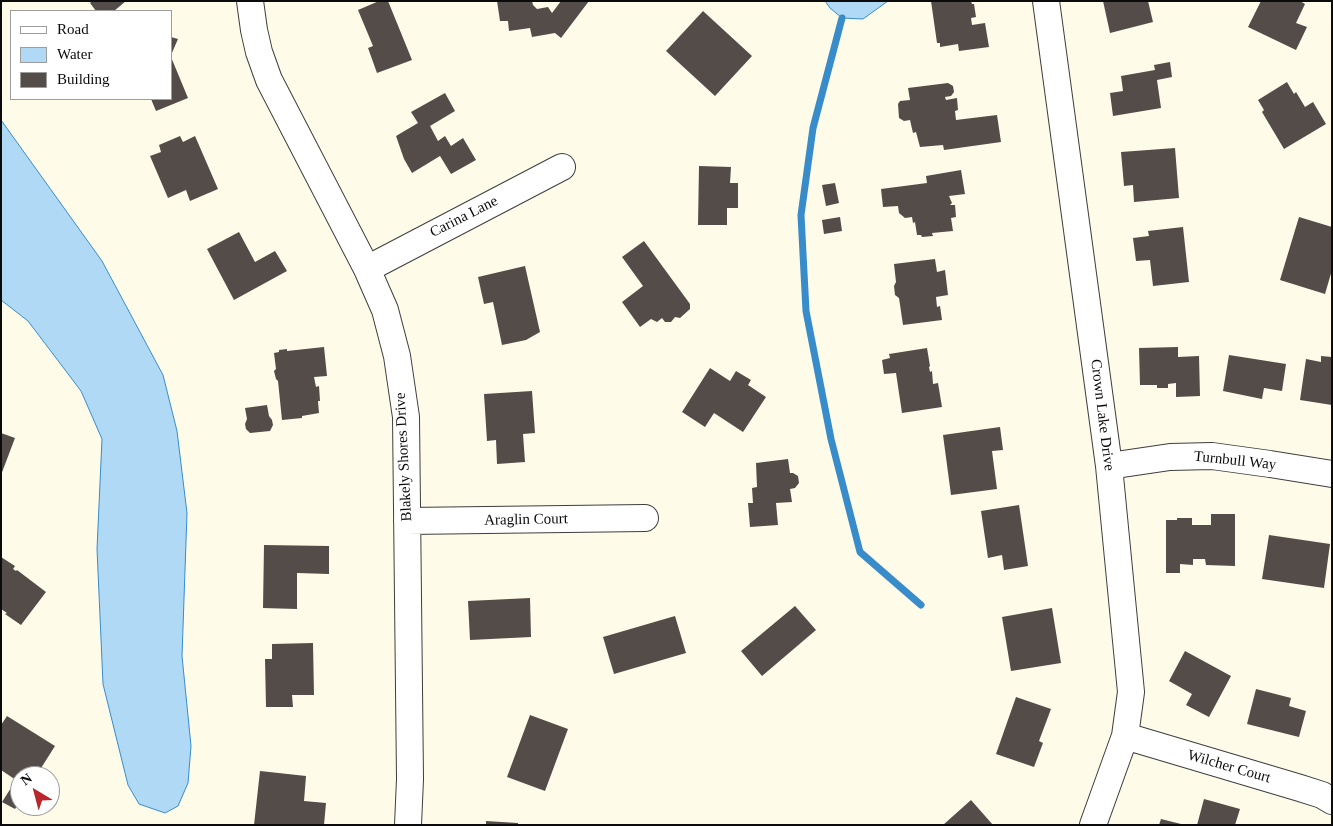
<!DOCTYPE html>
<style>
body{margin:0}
#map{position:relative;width:1333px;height:826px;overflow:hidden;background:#fffbe9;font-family:"Times New Roman",serif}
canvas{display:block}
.frame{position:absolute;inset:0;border:2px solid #0b0b0b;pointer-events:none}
.legend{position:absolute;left:10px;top:10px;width:162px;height:90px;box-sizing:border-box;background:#fff;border:1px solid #9d9d9d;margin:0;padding:6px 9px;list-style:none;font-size:15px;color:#0b0b0b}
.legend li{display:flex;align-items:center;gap:10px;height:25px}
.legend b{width:25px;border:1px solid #9d9d9d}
.north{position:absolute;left:10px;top:766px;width:50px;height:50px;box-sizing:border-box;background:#fff;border:1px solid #9d9d9d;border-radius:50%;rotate:323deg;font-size:14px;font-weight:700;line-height:20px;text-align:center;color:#0b0b0b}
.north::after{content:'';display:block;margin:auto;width:18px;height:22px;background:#b7272b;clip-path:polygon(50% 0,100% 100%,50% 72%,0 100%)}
</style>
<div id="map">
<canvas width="1333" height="826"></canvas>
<div class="frame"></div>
<ul class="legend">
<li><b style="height:6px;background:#fff"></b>Road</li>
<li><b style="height:14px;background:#afd9f4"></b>Water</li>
<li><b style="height:14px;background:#534c48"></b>Building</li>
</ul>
<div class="north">N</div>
</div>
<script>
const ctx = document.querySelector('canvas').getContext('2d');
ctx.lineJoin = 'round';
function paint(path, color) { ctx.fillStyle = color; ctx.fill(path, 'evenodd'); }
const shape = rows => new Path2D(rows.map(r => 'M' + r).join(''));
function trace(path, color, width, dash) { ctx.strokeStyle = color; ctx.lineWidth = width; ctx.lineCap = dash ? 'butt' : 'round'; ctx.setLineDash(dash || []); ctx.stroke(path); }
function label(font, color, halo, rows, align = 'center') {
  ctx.font = font + ' "Times New Roman",serif'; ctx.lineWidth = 5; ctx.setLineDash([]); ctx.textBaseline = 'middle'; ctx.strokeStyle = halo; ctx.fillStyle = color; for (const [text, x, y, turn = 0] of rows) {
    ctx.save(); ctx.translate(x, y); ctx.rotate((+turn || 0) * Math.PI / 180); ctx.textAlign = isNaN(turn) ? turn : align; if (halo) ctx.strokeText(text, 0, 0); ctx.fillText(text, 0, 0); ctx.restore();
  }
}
const water = shape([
 [825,1,888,1,863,19,842,18,830,8,825,1],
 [1,120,102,261,163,375,177,431,187,513,182,656,191,746,188,783,178,806,165,813,139,804,128,785,103,684,97,549,102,439,81,391,28,321,1,300,1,120]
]);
paint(water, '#afd9f4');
trace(water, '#388cca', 1);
trace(shape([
 [842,18,813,128,801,215,806,311,831,439,860,552,921,605]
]), '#388cca', 7);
paint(shape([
 [92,1,126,1,114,11,96,11,90,3],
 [379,1,388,1,412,60,377,73,368,48,373,46,358,10],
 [497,1,532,1,533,5,537,9,548,7,552,13,561,1,589,1,561,38,555,33,532,37,530,28,509,31,508,21,500,21],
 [931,1,971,1,972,4,974,4,976,17,971,18,972,25,985,23,989,47,959,51,958,44,940,47,940,43,937,43],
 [1103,1,1148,1,1153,22,1110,33],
 [1261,1,1300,1,1305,4,1296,23,1307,27,1296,50,1248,27],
 [703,11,752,56,715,96,666,51],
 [171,37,178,39,171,55],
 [171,57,188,98,156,111,151,99,171,99],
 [1170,62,1172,77,1157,80,1161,108,1113,116,1110,93,1123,91,1121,76,1155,70,1154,65],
 [1287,82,1294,94,1296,92,1305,107,1313,102,1326,124,1284,149,1262,112,1264,110,1258,100],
 [948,83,953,86,954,92,951,96,945,97,946,100,957,98,958,110,955,111,956,120,997,115,1001,142,944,150,943,145,920,147,916,132,913,133,910,120,904,121,899,118,898,104,900,101,910,100,908,88],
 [445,93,455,111,430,126,438,141,445,136,451,146,463,138,476,160,451,174,440,156,412,173,404,159,396,136,418,123,411,112],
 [180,136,183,142,195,136,218,189,190,201,186,190,168,198,150,156,161,152,159,145],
 [1175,148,1179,198,1134,202,1133,185,1124,186,1121,152],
 [699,166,731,167,730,183,738,183,738,208,727,208,727,225,698,225],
 [961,170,965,194,949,196,952,203,950,205,955,205,956,217,951,218,953,231,932,233,933,236,922,237,921,235,917,235,915,222,913,223,912,217,905,218,899,213,898,206,883,207,881,189,927,183,926,176],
 [835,183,839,203,826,206,822,185],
 [840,217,842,231,824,234,822,220],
 [1299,217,1332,227,1332,270,1325,294,1280,280],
 [1183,227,1189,282,1153,286,1150,260,1136,261,1133,238,1149,236,1148,231],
 [239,232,255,262,275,251,287,271,234,300,207,249],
 [644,241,690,304,690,309,680,318,675,317,671,322,665,322,662,318,657,322,651,319,640,327,622,302,643,286,622,257],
 [935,259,937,272,945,270,948,295,936,297,937,307,940,306,942,320,903,325,899,298,895,295,894,286,896,282,894,264],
 [525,266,540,332,526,340,502,345,493,302,484,304,478,277],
 [324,347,327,376,314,377,316,387,319,386,320,401,318,401,319,413,302,416,302,418,282,420,278,381,276,379,274,371,276,369,274,353,279,352,279,350,287,349,287,351],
 [1178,347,1178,357,1199,356,1200,396,1176,397,1176,383,1168,384,1168,388,1157,388,1157,385,1140,385,1139,348],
 [927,348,930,366,929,367,930,372,932,371,933,384,938,383,942,407,902,413,896,373,884,374,882,360,890,358,889,354],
 [1229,355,1286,364,1282,391,1264,388,1262,399,1223,391],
 [1321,356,1332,357,1332,405,1300,400,1306,359,1321,362],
 [710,368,730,381,736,371,751,380,748,385,766,397,743,432,714,413,705,427,682,412],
 [532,391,535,433,523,434,525,462,497,464,496,440,487,441,484,394],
 [267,405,269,416,272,420,273,425,270,431,250,433,246,429,245,424,247,419,245,408],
 [1000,427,1003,450,992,451,997,489,951,495,943,435],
 [1,433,15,438,1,475],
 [788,459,790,473,793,473,798,476,799,483,795,488,790,489,792,502,776,503,778,525,750,527,748,503,753,503,752,488,757,487,756,463],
 [1019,505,1028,566,1004,570,1002,555,988,558,981,511],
 [1211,514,1235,514,1235,566,1206,565,1205,559,1193,559,1193,565,1180,564,1180,573,1166,573,1166,520,1177,520,1177,518,1192,518,1192,525,1211,525],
 [1269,535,1330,544,1324,588,1262,579],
 [264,545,329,546,329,574,297,573,297,609,263,608],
 [1,557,15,566,13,569,16,571,17,570,46,592,21,625,5,614,7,613,1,609],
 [530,598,531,637,470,640,468,601],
 [795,606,816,630,762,676,741,651],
 [1052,608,1061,663,1011,671,1002,617],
 [675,616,686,653,614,674,603,637],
 [313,643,314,695,292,695,293,707,266,707,265,659,272,659,272,644],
 [1185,651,1231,676,1209,717,1186,705,1192,694,1169,681],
 [1256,689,1291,698,1289,706,1306,711,1299,737,1247,724],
 [1016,697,1051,709,1039,741,1043,743,1034,767,996,754],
 [530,715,568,729,545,791,507,777],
 [7,716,55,746,36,776,20,776,20,801,15,809,2,802,16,780,1,770,1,725],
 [260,771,306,776,304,801,326,803,324,825,254,825],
 [1204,799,1240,809,1235,825,1197,825],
 [971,800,993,825,943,825],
 [1161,819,1181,824,1181,825,1159,825],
 [486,821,518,823,518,825,486,825]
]), '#534c48');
const street = shape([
 [250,1,254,30,259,52,269,80,367,269,385,310,397,356,406,417,410,779,408,825],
 [1046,1,1109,466,1131,692,1125,736,1093,825],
 [367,269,562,167],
 [1109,466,1170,457,1212,456,1270,464,1332,474],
 [407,521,645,518],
 [1125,736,1300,788,1322,795,1332,801]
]);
trace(street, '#3e3e3e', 28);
trace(street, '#fff', 26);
label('15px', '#0b0b0b', '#fff', [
 ["Carina Lane",464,217,-27],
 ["Crown Lake Drive",1102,415,83],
 ["Blakely Shores Drive",404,457,-93],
 ["Turnbull Way",1235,461,6],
 ["Araglin Court",526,520,-1],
 ["Wilcher Court",1229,767,16]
]);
</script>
